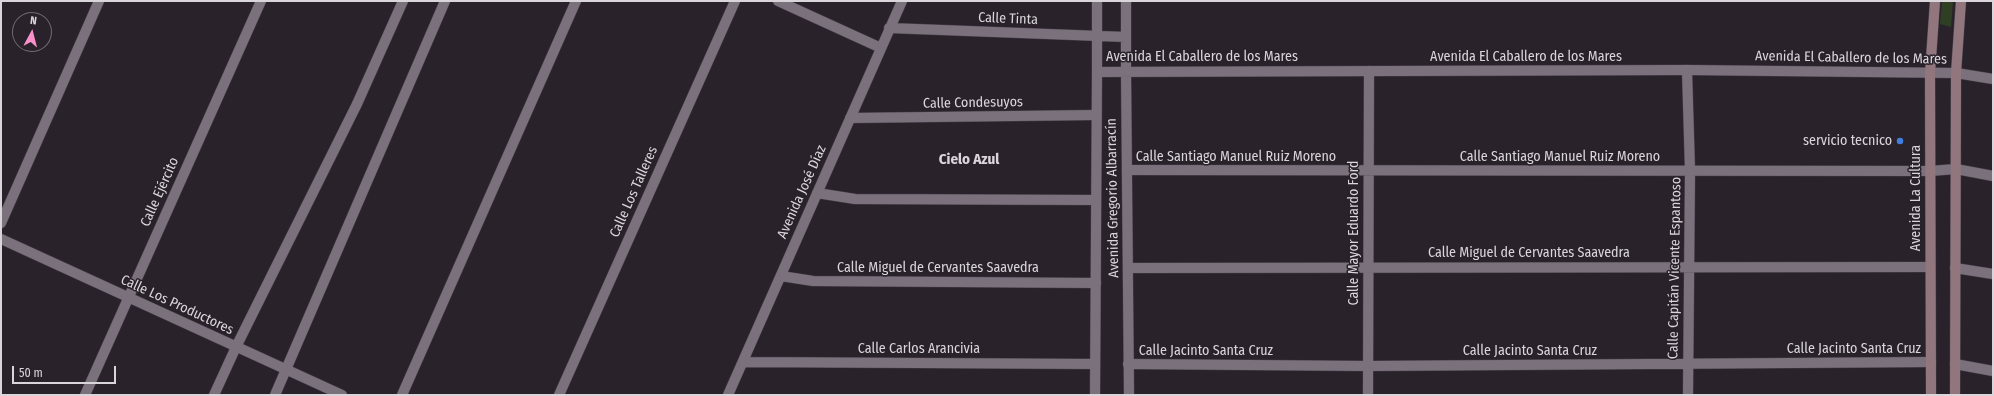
<!DOCTYPE html>
<meta charset="utf-8">
<style>
body{margin:0}
#map{position:relative;width:1994px;height:396px;overflow:hidden;background:#2a222b;font-family:"Fira Sans Condensed",sans-serif}
canvas{display:block}
.frame{position:absolute;inset:0;border:2px solid #dad5db;pointer-events:none}
.north{position:absolute;left:12px;top:12px;width:40px;height:40px;box-sizing:border-box;background:#2a222b;border:1px solid #706a71;border-radius:50%;rotate:7deg;font-size:11px;font-weight:700;line-height:16px;text-align:center;color:#dad5db}
.north::after{content:'';display:block;margin:auto;width:14px;height:18px;background:#f890ca;clip-path:polygon(50% 0,100% 100%,50% 72%,0 100%)}
.scale{position:absolute;left:12px;top:366px;width:104px;height:18px;box-sizing:border-box;border:2px solid #dad5db;border-top:0;padding-left:5px;font-size:12px;line-height:14px;white-space:nowrap;color:#dad5db;-webkit-text-stroke:3px #2a222b;paint-order:stroke}
</style>
<div id="map">
<canvas width="1994" height="396"></canvas>
<div class="frame"></div>
<div class="north">N</div>
<div class="scale">50 m</div>
</div>
<script>
const ctx = document.querySelector('canvas').getContext('2d');
ctx.lineJoin = 'round';
function paint(path, color) { ctx.fillStyle = color; ctx.fill(path, 'evenodd'); }
const shape = rows => new Path2D(rows.map(r => 'M' + r).join(''));
function trace(path, color, width, dash) { ctx.strokeStyle = color; ctx.lineWidth = width; ctx.lineCap = dash ? 'butt' : 'round'; ctx.setLineDash(dash || []); ctx.stroke(path); }
function label(font, color, halo, rows, align = 'center') {
  ctx.font = font + ' "Fira Sans Condensed",sans-serif'; ctx.lineWidth = 3; ctx.setLineDash([]); ctx.textBaseline = 'middle'; ctx.strokeStyle = halo; ctx.fillStyle = color; for (const [text, x, y, turn = 0] of rows) {
    ctx.save(); ctx.translate(x, y); ctx.rotate((+turn || 0) * Math.PI / 180); ctx.textAlign = isNaN(turn) ? turn : align; if (halo) ctx.strokeText(text, 0, 0); ctx.fillText(text, 0, 0); ctx.restore();
  }
}
paint(shape([
 [1942,1,1953,1,1951,27,1940,24]
]), '#2e3f24');
const minor = shape([
 [778,1,881,48],
 [1097,1,1097,72],
 [1126,1,1126,70],
 [889,28,1126,37],
 [1687,70,1690,171,1688,395],
 [850,118,1096,115],
 [1127,170,1930,171,1956,169,1993,176],
 [817,193,855,199,1096,200],
 [1,223,99,1],
 [1,239,342,395],
 [1128,268,1930,267],
 [1955,268,1993,274],
 [781,276,813,281,1096,283],
 [743,362,1095,364],
 [1128,364,1368,366,1931,362],
 [1955,364,1993,371],
 [85,395,261,1],
 [214,395,236,347,357,104,403,1],
 [275,395,445,1],
 [402,395,576,1],
 [559,395,735,1],
 [728,395,902,1],
 [1368,395,1369,71]
]);
const tertiary = shape([
 [1126,70,1129,395],
 [1095,395,1097,72,1687,70,1956,73,1993,79]
]);
const secondary = shape([
 [1931,395,1930,73,1935,1],
 [1955,395,1956,73,1961,1]
]);
trace(minor, '#464048', 11);
trace(tertiary, '#464048', 11);
trace(secondary, '#464048', 11);
trace(minor, '#7a717c', 10);
trace(tertiary, '#7a717c', 10);
trace(secondary, '#92767e', 10);
for (const [x, y, r, color] of [
 [1900,141,4,"#3f7fe0"]
]) { const dot = new Path2D(); dot.arc(x, y, r, 0, 2 * Math.PI); ctx.fillStyle = color; ctx.fill(dot); trace(dot, '#2a222b', 1.5); }
label('14px', '#dad5db', '#2a222b', [
 ["Calle Tinta",1008,19,2],
 ["Avenida El Caballero de los Mares",1202,57],
 ["Avenida El Caballero de los Mares",1526,57],
 ["Avenida El Caballero de los Mares",1851,58,1],
 ["Calle Condesuyos",973,103,-1],
 ["Calle Santiago Manuel Ruiz Moreno",1236,157],
 ["Calle Santiago Manuel Ruiz Moreno",1560,157],
 ["Calle Ejército",160,192,-66],
 ["Calle Los Talleres",634,192,-66],
 ["Avenida José Díaz",802,192,-66],
 ["Avenida Gregorio Albarracín",1113,198,-91],
 ["Avenida La Cultura",1916,198,-90],
 ["Calle Mayor Eduardo Ford",1354,233,-90],
 ["Calle Miguel de Cervantes Saavedra",1529,253],
 ["Calle Miguel de Cervantes Saavedra",938,268],
 ["Calle Capitán Vicente Espantoso",1675,268,-89],
 ["Calle Los Productores",177,305,25],
 ["Calle Carlos Arancivia",919,349],
 ["Calle Jacinto Santa Cruz",1854,349],
 ["Calle Jacinto Santa Cruz",1206,351],
 ["Calle Jacinto Santa Cruz",1530,351]
]);
label('14px', '#dad5db', '#2a222b', [
 ["servicio tecnico",1892,141]
], 'right');
label('bold 15px', '#dad5db', '#2a222b', [
 ["Cielo Azul",969,160]
]);
</script>
